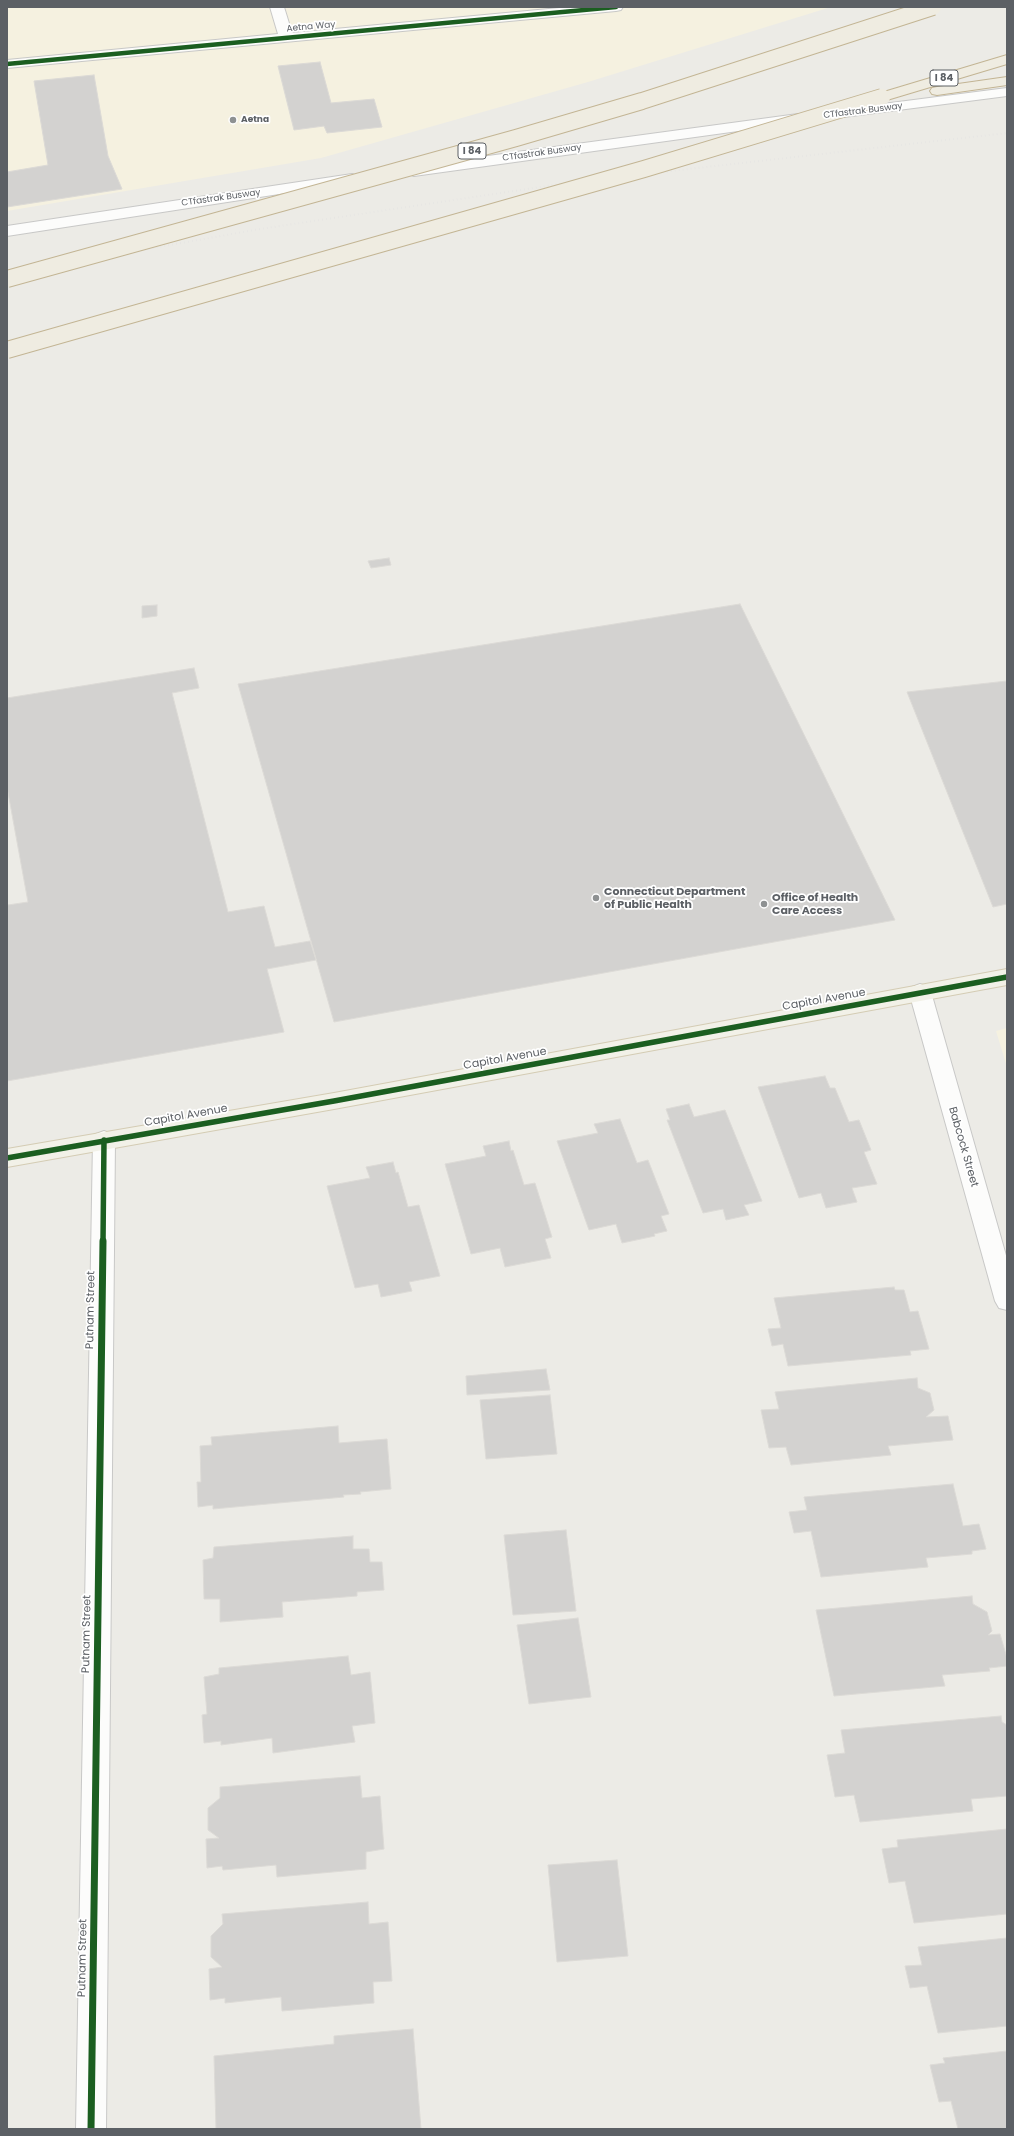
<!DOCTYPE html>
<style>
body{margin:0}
#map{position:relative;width:1014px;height:2136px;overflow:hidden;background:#ecebe6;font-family:Poppins,sans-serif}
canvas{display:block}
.frame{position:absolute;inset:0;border:8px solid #5c6065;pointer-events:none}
</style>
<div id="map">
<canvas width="1014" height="2136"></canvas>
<div class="frame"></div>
</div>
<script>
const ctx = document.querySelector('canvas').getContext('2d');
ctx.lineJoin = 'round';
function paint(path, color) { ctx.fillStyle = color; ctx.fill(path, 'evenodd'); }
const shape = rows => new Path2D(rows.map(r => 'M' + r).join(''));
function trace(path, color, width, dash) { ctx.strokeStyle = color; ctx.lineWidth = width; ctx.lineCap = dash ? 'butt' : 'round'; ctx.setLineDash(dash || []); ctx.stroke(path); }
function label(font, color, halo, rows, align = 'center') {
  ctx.font = font + ' Poppins,sans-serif'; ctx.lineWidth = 3.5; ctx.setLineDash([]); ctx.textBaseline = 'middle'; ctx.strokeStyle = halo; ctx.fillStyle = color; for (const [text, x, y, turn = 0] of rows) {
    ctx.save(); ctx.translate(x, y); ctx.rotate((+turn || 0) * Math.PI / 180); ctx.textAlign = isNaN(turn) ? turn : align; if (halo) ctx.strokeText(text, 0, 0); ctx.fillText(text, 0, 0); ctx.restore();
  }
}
paint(shape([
 [7,7,831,7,588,82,321,158,7,211],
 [1007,1028,1007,1067,996,1031]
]), '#f5f1e0');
const building = shape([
 [320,62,331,103,374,99,382,127,327,133,324,126,294,130,278,66,320,62],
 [94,75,108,156,122,189,7,207,7,172,48,165,34,81,94,75],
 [389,558,391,565,371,568,368,561,389,558],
 [740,604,895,920,334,1022,238,684,740,604],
 [157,605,157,616,142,618,142,606,157,605],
 [194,668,199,688,172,693,228,912,264,906,275,947,310,941,316,960,267,969,284,1032,7,1081,7,903,8,905,28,902,7,787,7,698,194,668],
 [1007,681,1007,904,993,907,907,692,1007,681],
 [825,1076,830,1088,835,1088,849,1122,859,1120,871,1150,864,1152,877,1184,852,1188,857,1202,826,1208,821,1193,799,1198,758,1087,825,1076],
 [689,1104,694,1117,725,1110,762,1201,744,1205,749,1215,726,1220,723,1209,703,1213,667,1120,670,1120,666,1109,689,1104],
 [620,1119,637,1163,648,1160,669,1214,661,1216,667,1231,654,1234,655,1236,622,1243,616,1224,589,1230,557,1141,598,1133,594,1124,620,1119],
 [509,1141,511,1151,513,1150,524,1185,535,1183,552,1237,545,1239,551,1258,505,1267,500,1248,471,1254,445,1164,486,1156,483,1146,509,1141],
 [393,1162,396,1173,398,1172,408,1207,419,1205,440,1276,409,1282,412,1291,381,1297,378,1284,355,1288,327,1186,370,1178,366,1167,393,1162],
 [894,1287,895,1290,904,1290,910,1312,918,1311,929,1349,910,1351,911,1355,788,1366,783,1344,772,1346,768,1329,781,1328,774,1298,894,1287],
 [546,1369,550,1390,467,1395,466,1376,546,1369],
 [917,1378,918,1388,930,1393,934,1410,926,1417,948,1416,953,1440,888,1446,891,1455,791,1465,786,1447,769,1448,761,1410,779,1409,775,1392,917,1378],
 [550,1395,557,1454,486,1459,480,1400,550,1395],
 [338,1426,339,1443,387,1439,391,1489,360,1492,361,1494,343,1495,344,1497,213,1509,213,1505,198,1507,197,1482,201,1482,200,1446,212,1445,211,1437,338,1426],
 [953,1484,963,1526,979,1524,986,1549,972,1551,972,1554,926,1558,928,1567,821,1577,811,1531,794,1533,789,1512,807,1510,804,1497,953,1484],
 [566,1530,576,1611,513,1615,504,1535,566,1530],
 [353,1536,353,1549,369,1549,370,1562,382,1562,384,1590,357,1592,357,1596,282,1602,283,1617,220,1622,220,1599,204,1599,203,1560,213,1558,214,1547,353,1536],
 [972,1596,973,1604,987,1612,992,1631,988,1635,1000,1634,1007,1658,1007,1666,989,1668,990,1671,942,1675,945,1686,834,1696,816,1610,972,1596],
 [578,1618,591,1697,529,1704,517,1625,578,1618],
 [348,1656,351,1675,370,1672,375,1723,352,1726,355,1742,273,1753,272,1738,221,1745,221,1741,204,1743,202,1715,207,1714,204,1677,219,1674,219,1668,348,1656],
 [1001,1716,1002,1722,1007,1725,1007,1796,971,1799,973,1811,860,1822,854,1795,835,1797,827,1755,845,1753,841,1730,1001,1716],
 [360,1776,362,1798,380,1796,384,1849,366,1852,366,1869,277,1877,276,1865,223,1870,222,1866,207,1868,206,1839,219,1838,208,1830,208,1808,220,1798,220,1787,360,1776],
 [1007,1829,1007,1914,914,1923,905,1881,889,1883,882,1849,898,1847,897,1840,1007,1829],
 [617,1860,628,1956,557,1962,548,1865,617,1860],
 [368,1902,369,1924,388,1922,392,1981,373,1982,374,2003,282,2011,281,1997,225,2003,225,1998,210,2000,209,1969,222,1967,211,1957,211,1936,223,1924,222,1914,368,1902],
 [1007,1938,1007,2026,938,2033,927,1986,910,1988,905,1966,922,1965,918,1947,1007,1938],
 [413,2029,421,2129,216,2129,214,2056,334,2044,334,2036,413,2029],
 [1007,2051,1007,2129,958,2129,951,2101,939,2102,930,2065,945,2063,943,2058,1007,2051]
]);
paint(building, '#d3d2d0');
trace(building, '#dcdad6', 1);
const minor = shape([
 [270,7,284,7,292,33,570,7,623,7,621,10,616,11,7,68,7,60,278,34,270,7],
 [1007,88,1007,96,836,118,831,117,829,114,831,111,836,110,1007,88],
 [798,114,803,116,806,119,803,122,414,176,409,174,406,171,409,168,414,166,798,114],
 [352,174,357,176,360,179,357,182,7,236,7,226,352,174],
 [920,984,928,987,931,992,1007,1259,1007,1310,999,1308,995,1301,909,992,912,987,920,984],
 [104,1131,112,1134,115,1140,106,2129,76,2129,93,1140,96,1134,104,1131]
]);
const major = shape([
 [1007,969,1007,985,334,1109,7,1167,7,1149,334,1093,1007,969]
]);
const highway = shape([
 [1007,55,1007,64,887,100,882,101,877,100,875,97,877,94,1007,55],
 [1007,77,1007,85,937,95,932,94,930,91,932,88,937,87,1007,77]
]);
trace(minor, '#c8c8c7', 2);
trace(major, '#d4ccb4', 2);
trace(highway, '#c3b594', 2);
paint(minor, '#fcfcfb');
paint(major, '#f2f1e8');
paint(highway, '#efece1');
trace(shape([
 [7,274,260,229,574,182,1007,133]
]), '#e3e2e2', 2, [0.5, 3.5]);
const highwayBridge = shape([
 [7,279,516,138,642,101,933,7],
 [7,350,644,169,882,97]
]);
trace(highwayBridge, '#c3b594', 18, []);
trace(highwayBridge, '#efece1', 16);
trace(shape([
 [7,64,616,7]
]), '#1b5e20', 4.5);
trace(shape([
 [7,1158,334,1101,1007,977],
 [103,1242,104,1140]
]), '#1b5e20', 5.5);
trace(shape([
 [91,2129,103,1241]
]), '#1b5e20', 7);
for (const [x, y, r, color] of [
 [233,120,4,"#8e9192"],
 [596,898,4,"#8e9192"],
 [764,904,4,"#8e9192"]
]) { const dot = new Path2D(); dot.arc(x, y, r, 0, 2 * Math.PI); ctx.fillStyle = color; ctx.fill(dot); trace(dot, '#fff', 1.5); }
label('9px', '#5c6065', '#fff', [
 ["Aetna Way",311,27,-5],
 ["CTfastrak Busway",863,111,-7],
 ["CTfastrak Busway",542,153,-8],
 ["CTfastrak Busway",221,198,-8]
]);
label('bold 9px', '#5c6065', '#fff', [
 ["Aetna",241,120]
], 'left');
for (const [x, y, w] of [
 [944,78,28],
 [472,151,28]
]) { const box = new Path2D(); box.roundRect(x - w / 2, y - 8, w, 16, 3); ctx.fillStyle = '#fff'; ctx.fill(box); trace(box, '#5c6065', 1); }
label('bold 10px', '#5c6065', null, [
 ["I 84",944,78],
 ["I 84",472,151]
]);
label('bold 11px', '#5c6065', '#fff', [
 ["Connecticut Department",604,892],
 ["of Public Health",604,905],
 ["Office of Health",772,898],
 ["Care Access",772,911]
], 'left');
label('11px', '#5c6065', '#fff', [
 ["Capitol Avenue",824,1000,-10],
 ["Capitol Avenue",505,1059,-10],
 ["Capitol Avenue",186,1116,-10],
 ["Babcock Street",963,1147,74],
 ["Putnam Street",91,1310,-89],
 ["Putnam Street",87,1634,-89],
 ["Putnam Street",83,1958,-89]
]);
</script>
